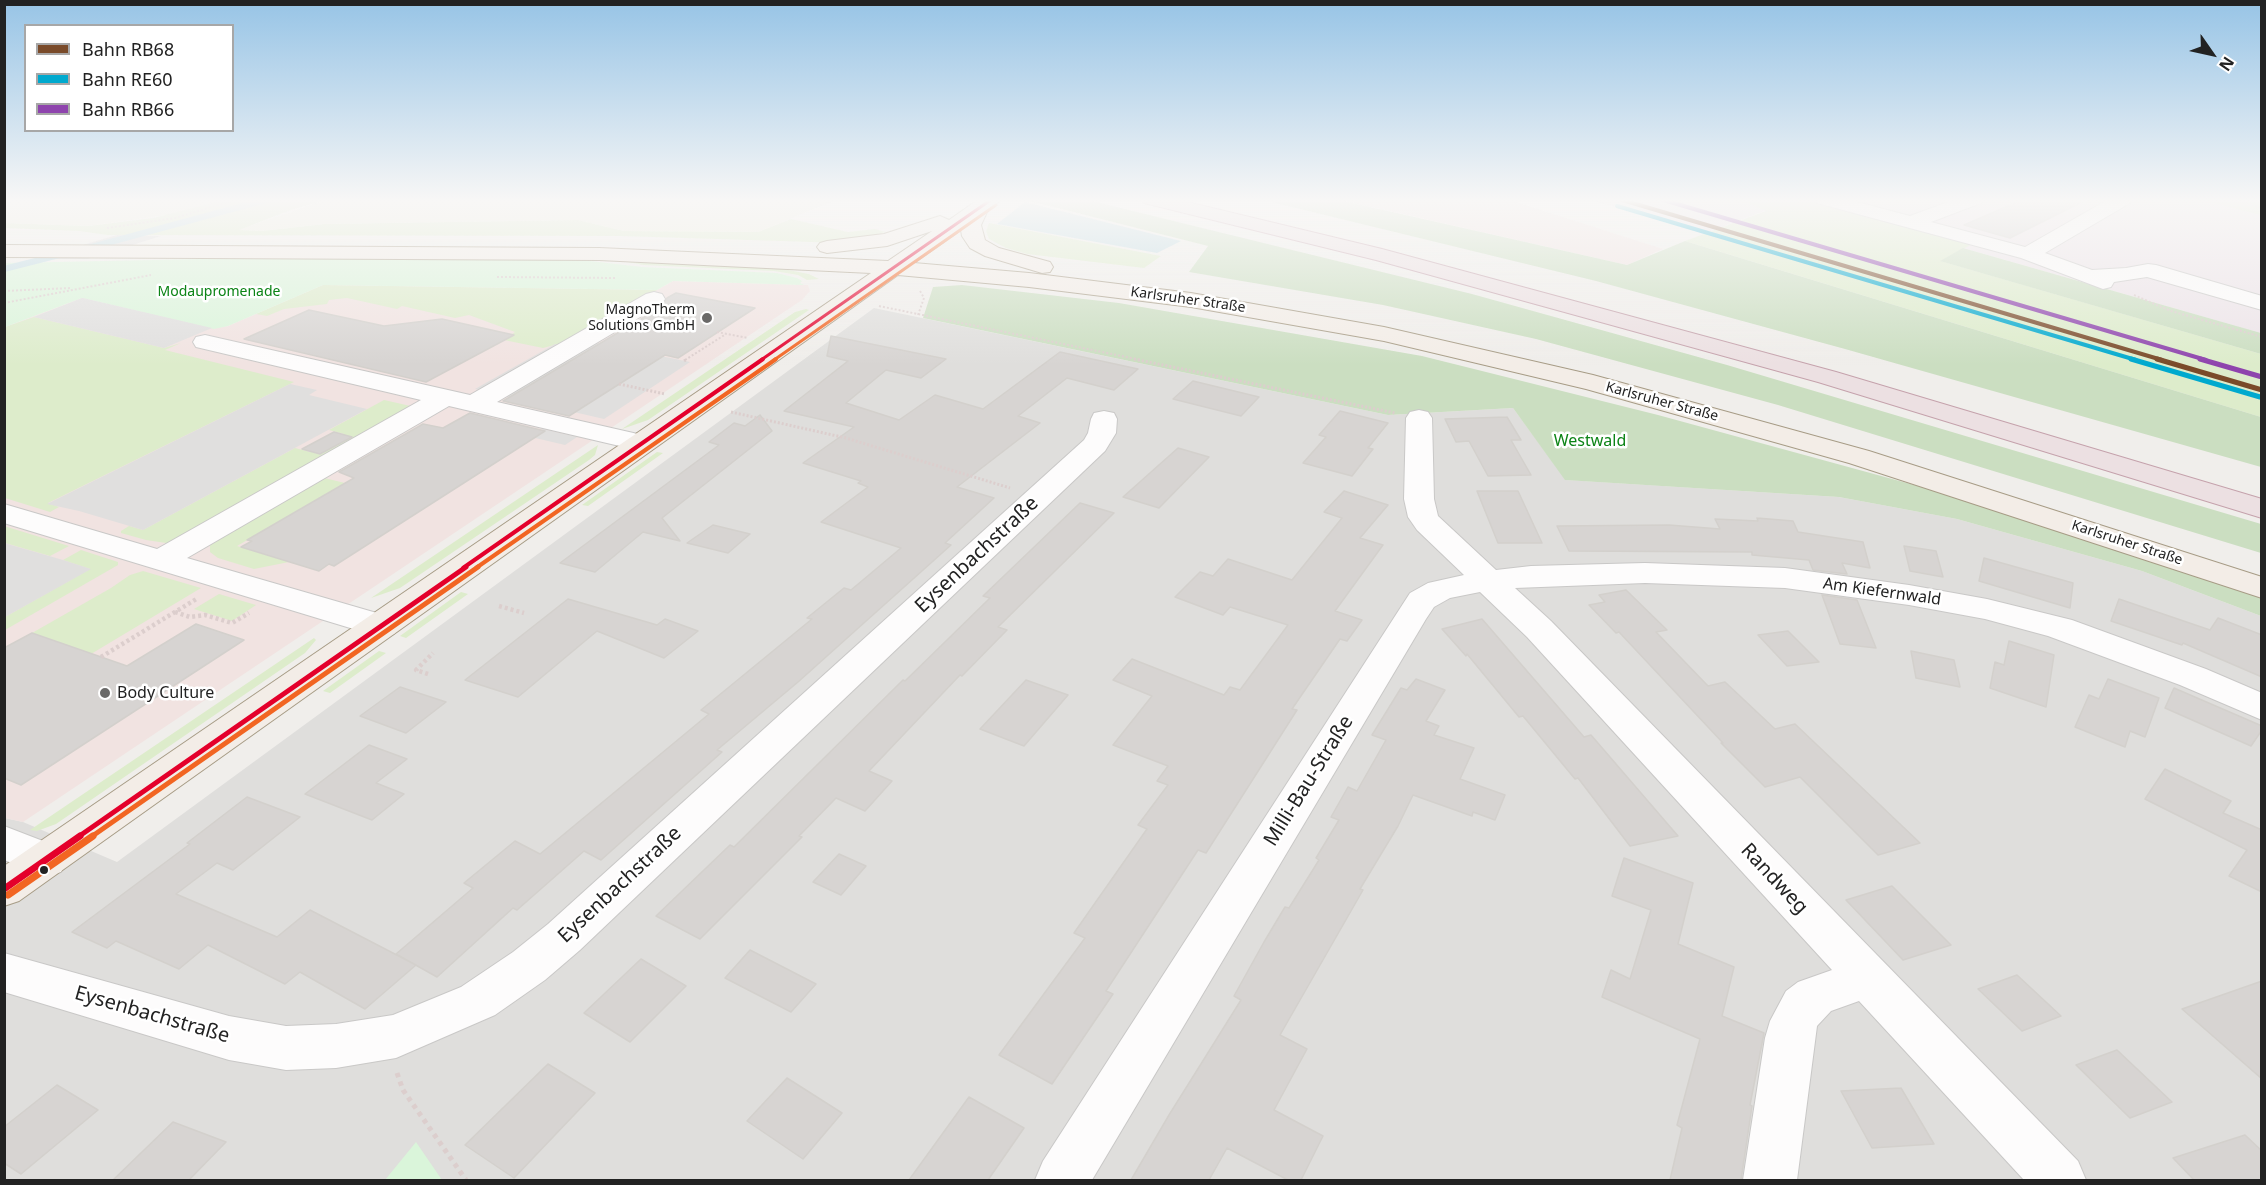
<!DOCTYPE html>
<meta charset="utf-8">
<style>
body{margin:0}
#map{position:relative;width:2266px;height:1185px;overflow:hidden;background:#f0eeeb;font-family:"Noto Sans",sans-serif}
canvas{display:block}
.frame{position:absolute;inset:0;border:6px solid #222;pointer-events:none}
.legend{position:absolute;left:24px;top:24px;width:210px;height:108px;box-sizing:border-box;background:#fff;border:2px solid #a7a7a7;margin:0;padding:8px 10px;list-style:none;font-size:18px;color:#222}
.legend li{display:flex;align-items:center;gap:12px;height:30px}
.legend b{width:30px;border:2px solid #a7a7a7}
.north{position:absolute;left:2182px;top:24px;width:60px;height:60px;-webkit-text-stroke:4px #fff;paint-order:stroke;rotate:124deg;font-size:16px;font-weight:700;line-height:24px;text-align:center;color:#222}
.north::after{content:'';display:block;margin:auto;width:21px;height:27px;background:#222;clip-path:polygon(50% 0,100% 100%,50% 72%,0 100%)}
</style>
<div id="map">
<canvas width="2266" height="1185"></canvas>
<div class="frame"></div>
<ul class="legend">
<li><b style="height:8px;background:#7a4b2a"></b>Bahn RB68</li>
<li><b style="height:8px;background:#00a9ce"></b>Bahn RE60</li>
<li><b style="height:8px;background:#8e44ad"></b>Bahn RB66</li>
</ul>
<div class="north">N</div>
</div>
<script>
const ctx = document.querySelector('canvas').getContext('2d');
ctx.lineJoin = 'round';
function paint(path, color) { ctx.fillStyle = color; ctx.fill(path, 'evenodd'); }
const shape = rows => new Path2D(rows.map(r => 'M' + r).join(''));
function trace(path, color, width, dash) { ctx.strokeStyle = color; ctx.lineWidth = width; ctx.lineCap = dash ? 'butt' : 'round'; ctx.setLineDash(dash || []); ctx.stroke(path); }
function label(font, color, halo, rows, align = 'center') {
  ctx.font = font + ' "Noto Sans",sans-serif'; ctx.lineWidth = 5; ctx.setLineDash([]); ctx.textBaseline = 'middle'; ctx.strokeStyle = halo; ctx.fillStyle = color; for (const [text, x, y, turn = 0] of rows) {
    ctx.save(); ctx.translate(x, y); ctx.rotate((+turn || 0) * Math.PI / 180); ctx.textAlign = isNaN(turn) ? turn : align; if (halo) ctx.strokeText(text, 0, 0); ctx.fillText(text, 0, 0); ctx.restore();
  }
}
paint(shape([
 [874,308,1388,415,1513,408,1566,480,1839,497,1957,519,2142,571,2261,616,2261,1180,5,1180,5,818,23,822,117,862]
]), '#dfdedc');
paint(shape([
 [1337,199,1507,199,1663,249,1627,265],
 [673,281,808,285,810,291,802,300,23,822,5,818,5,327,82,298,214,328,228,326,323,285,657,290]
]), '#f1e3e1');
paint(shape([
 [1589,199,2261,199,2261,333,1963,248,1767,210,1703,234]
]), '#ede4e9');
paint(shape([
 [4,199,229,199,175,214,88,226,5,223],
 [329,199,838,199,758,232,624,231,578,220,324,224,262,231,237,230]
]), '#efefdf');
paint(shape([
 [229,199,329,199,291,210,239,230,262,231,324,224,578,220,624,231,758,232,791,219,848,232,875,229,886,232,843,243,621,236,107,235,79,231,5,228,5,223,88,226,153,218],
 [1739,199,1813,199,1974,243,1941,261,2261,354,2261,417,1685,241,1766,211],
 [2198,199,2261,199,2261,215],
 [989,223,1161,256,1144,268,1027,254,1006,248,989,239,986,231],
 [623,261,783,269,809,274,819,279,807,280,798,275,774,271,643,265],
 [323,285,657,290,566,342,543,348,504,340,515,332,469,315,455,318,402,306,397,309,347,298,329,300,327,304,284,309,267,316,256,314],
 [806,309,809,310,648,420,622,429,795,312],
 [34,317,164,348,181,343,165,350,294,382,48,503,59,507,50,512,5,498,5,327],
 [384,400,415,407,173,544,146,540,121,533,121,531,129,526,143,530,295,448,310,452,344,434,329,430],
 [598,445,595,455,589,460,400,588,371,598],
 [657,452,663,453,588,506,582,505],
 [320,477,345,483,237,546,289,562,254,569,218,558,210,552,210,543],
 [4,526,69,546,50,556,5,543],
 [81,550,118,562,118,565,5,630,5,617,90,569,63,560],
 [143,571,201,588,91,654,32,633,111,588,130,575],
 [461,592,468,594,406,638,400,636],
 [219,594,256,605,232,621,194,609],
 [314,638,316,640,305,653,56,824,37,831,30,830],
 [379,651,386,653,330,693,323,691]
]), '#ddeccb');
paint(shape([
 [1033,199,1084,199,1472,294,1727,365,2261,524,2261,553,1778,405,1536,339,1383,305,1189,272,1208,246,1030,201],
 [1259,199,1335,199,1627,265,1685,241,2261,417,2261,467,1845,349,1596,281],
 [1963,248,2261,333,2261,354,1940,261],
 [962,285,1119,303,1422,356,1658,415,2035,518,2261,595,2261,616,2142,571,1957,519,1839,497,1565,480,1513,408,1388,415,923,318,933,287]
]), '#cbdec1');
paint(shape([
 [250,258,582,260,642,267,777,273,797,278,802,281,800,283,804,285,673,281,657,290,323,285,228,326,214,329,82,298,5,327,5,263],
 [416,1142,442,1180,385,1180]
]), '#daf5da');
paint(shape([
 [82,298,83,298,212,328,164,348,34,317],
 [597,343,690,362,604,419,475,389,555,344,585,350],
 [290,384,317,390,309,395,367,409,143,530,79,511,47,504],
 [543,429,577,437,565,445,531,437],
 [4,543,63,560,91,569,5,617]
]), '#e0dfde');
paint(shape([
 [1025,202,1181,241,1157,253,997,224]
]), '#bfdbe3');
paint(shape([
 [117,235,161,236,88,259,34,259]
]), '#dedddd');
trace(shape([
 [88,248,269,199],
 [4,269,63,254]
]), '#bfdbe3', 6);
const building = shape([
 [2024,199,2088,199,2010,238,1964,225,2024,199],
 [676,293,755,308,678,358,665,355,569,416,503,401,663,306,667,298,676,293],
 [309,310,384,326,442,319,514,335,426,382,244,339,309,310],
 [831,336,946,359,921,378,886,370,846,403,899,420,935,395,983,409,1060,352,1138,369,1114,390,1067,378,1018,416,1040,423,957,487,994,498,945,543,951,545,798,682,717,750,722,752,601,860,584,851,517,910,513,908,437,977,396,954,473,888,464,883,515,841,540,854,709,714,701,710,812,619,807,618,844,588,851,590,901,548,821,522,868,487,858,483,861,481,803,463,854,427,784,411,848,361,827,356,831,336],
 [1193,381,1259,397,1241,416,1173,399,1193,381],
 [1340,411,1388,423,1368,448,1373,449,1352,476,1303,463,1326,437,1319,435,1340,411],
 [470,413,545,431,334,566,329,564,319,571,241,547,252,541,247,540,354,478,339,472,423,424,443,428,470,413],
 [760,415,772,431,662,518,680,541,643,532,595,572,560,563,719,445,709,442,734,423,745,426,760,415],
 [1507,417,1521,440,1511,440,1531,475,1488,476,1469,441,1456,442,1445,419,1507,417],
 [334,432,352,437,320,454,302,449,334,432],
 [1178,448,1209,457,1159,508,1123,497,1178,448],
 [1344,491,1388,505,1360,538,1383,545,1335,611,1362,620,1347,641,1340,639,1292,709,1297,710,1206,853,1198,850,1106,991,1113,994,1052,1084,999,1055,1085,938,1074,933,1147,829,1138,825,1168,785,1157,781,1168,766,1113,745,1152,696,1113,680,1132,659,1224,695,1230,687,1240,690,1288,625,1230,607,1223,615,1175,597,1200,572,1213,576,1228,559,1292,580,1342,518,1324,512,1344,491],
 [1477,491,1518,491,1542,543,1498,543,1477,491],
 [1080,503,1114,513,998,627,1007,630,962,676,960,675,869,771,892,781,865,811,836,798,799,836,802,837,700,939,656,916,730,845,734,847,903,680,905,681,990,598,983,596,1080,503],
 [1757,518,1793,521,1798,532,1863,542,1870,568,1842,563,1847,574,1813,570,1809,560,1752,555,1752,552,1569,551,1557,526,1669,525,1720,529,1715,519,1758,521,1757,518],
 [713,525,750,534,728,553,687,543,713,525],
 [1904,546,1936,551,1943,577,1910,571,1904,546],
 [1984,558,2073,583,2070,608,1979,581,1984,558],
 [1626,590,1667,630,1656,632,1708,686,1725,682,1775,729,1795,724,1920,843,1878,855,1800,777,1765,787,1721,743,1723,743,1619,632,1616,633,1589,605,1605,602,1599,595,1626,590],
 [1822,595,1857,600,1876,648,1840,644,1822,595],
 [568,599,657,625,665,619,698,631,664,658,597,631,518,697,465,680,568,599],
 [2119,599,2210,630,2218,618,2262,635,2262,677,2183,643,2182,645,2111,621,2119,599],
 [1482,619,1584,737,1591,735,1678,836,1630,846,1578,778,1575,779,1523,716,1519,717,1467,654,1466,656,1442,629,1482,619],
 [196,624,244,640,21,785,4,778,4,648,32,633,127,666,196,624],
 [1788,631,1819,662,1787,666,1758,635,1788,631],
 [2009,641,2054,655,2046,707,1990,688,1995,662,2004,665,2009,641],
 [1911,651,1954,660,1960,687,1916,678,1911,651],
 [1416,679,1445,690,1426,721,1439,726,1434,735,1474,748,1460,779,1505,795,1495,820,1473,812,1472,816,1413,795,1398,826,1360,889,1363,890,1280,1035,1307,1049,1274,1110,1323,1136,1301,1180,1288,1180,1227,1148,1209,1180,1131,1180,1169,1115,1241,1000,1234,996,1264,942,1285,907,1289,908,1319,860,1316,858,1339,820,1331,817,1348,787,1357,791,1386,740,1372,735,1401,688,1407,690,1416,679],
 [2108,679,2159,698,2145,737,2130,731,2125,747,2075,727,2089,695,2099,699,2108,679],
 [1026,680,1068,695,1024,746,980,729,1026,680],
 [400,687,446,702,406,733,360,716,400,687],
 [2174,688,2262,726,2262,730,2251,746,2165,708,2174,688],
 [369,745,407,759,376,783,404,794,372,820,305,794,369,745],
 [2165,769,2231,801,2223,813,2262,830,2262,892,2229,876,2247,850,2145,799,2165,769],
 [247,797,300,817,233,870,217,863,176,894,277,937,310,910,416,965,365,1009,300,972,285,984,208,945,179,969,116,941,107,948,72,932,190,844,187,843,247,797],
 [839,854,866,866,841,895,813,882,839,854],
 [1624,858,1693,883,1678,944,1734,967,1722,1016,1764,1033,1750,1105,1752,1106,1741,1180,1670,1180,1682,1128,1677,1125,1700,1039,1602,997,1611,970,1630,979,1651,910,1612,896,1624,858],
 [1892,886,1951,945,1903,960,1846,900,1892,886],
 [750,950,816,984,791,1012,725,978,750,950],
 [641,959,686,986,630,1042,584,1013,641,959],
 [2017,975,2061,1016,2022,1031,1978,989,2017,975],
 [2262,981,2262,1079,2182,1009,2262,981],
 [2117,1050,2172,1102,2130,1118,2076,1065,2117,1050],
 [548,1064,595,1093,514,1178,465,1145,548,1064],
 [787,1078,842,1113,803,1159,747,1121,787,1078],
 [57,1085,98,1110,21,1174,4,1163,4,1127,57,1085],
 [1901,1088,1934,1144,1872,1148,1841,1091,1901,1088],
 [969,1097,1024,1128,988,1180,909,1180,969,1097],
 [173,1122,226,1142,189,1180,113,1180,173,1122],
 [2245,1135,2262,1151,2262,1180,2194,1180,2173,1158,2245,1135]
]);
paint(building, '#d7d4d2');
trace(building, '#d3d0cc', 1.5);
const minor = shape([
 [1814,199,1846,199,1910,216,1956,199,1984,199,1981,203,1931,222,2025,247,2109,199,2133,199,2130,203,2045,253,2092,270,2126,268,2148,264,2156,265,2262,296,2262,310,2147,277,2114,282,2111,287,2103,289,2021,258,1817,203,1814,199],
 [654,292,662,294,665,299,662,304,497,402,651,437,655,443,651,449,641,451,449,406,187,558,394,618,399,626,394,634,382,637,370,634,4,523,4,504,157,549,421,400,196,347,193,342,196,337,205,335,470,395,646,294,654,292],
 [1419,410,1428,412,1432,418,1434,499,1438,516,1496,570,1531,566,1645,563,1785,568,1909,585,1987,599,2072,620,2206,669,2262,693,2262,720,2180,685,2048,636,1985,619,1909,605,1785,588,1645,583,1515,588,1551,621,2078,1161,2086,1180,2024,1180,1859,1001,1831,1011,1817,1026,1797,1180,1743,1180,1765,1038,1770,1021,1786,991,1798,982,1832,970,1527,637,1480,592,1450,598,1434,607,1426,619,1092,1180,1035,1180,1043,1161,1410,593,1428,583,1464,575,1417,530,1408,517,1404,499,1406,418,1410,412,1419,410],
 [1104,411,1114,413,1117,419,1116,433,1105,451,580,950,545,980,495,1015,396,1058,336,1068,286,1070,229,1060,4,992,4,953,229,1016,286,1026,336,1024,393,1015,461,987,513,952,548,924,1084,440,1088,433,1091,419,1094,413,1104,411],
 [4,826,61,848,67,860,61,872,46,876,4,860,4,826]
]);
const major = shape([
 [979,199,1002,199,988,210,981,225,985,240,999,248,1050,262,1053,267,1050,272,1042,273,985,256,970,248,962,236,961,230,914,263,1029,273,1191,293,1384,327,1593,375,1869,451,2262,577,2262,598,1849,463,1586,389,1384,341,1191,307,1029,287,898,275,19,901,4,906,4,866,871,273,599,260,4,257,4,245,599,248,888,261,932,231,887,246,827,253,820,251,817,247,820,243,827,241,884,234,940,216,949,220,979,199]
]);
const highway = shape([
 [1141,199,1175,199,1382,249,1836,372,2262,499,2262,518,1818,382,1376,260,1144,203,1141,199]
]);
trace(minor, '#c9c8c7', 2);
trace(major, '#a79c86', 2);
trace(highway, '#c5a2ac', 2);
trace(shape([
 [2227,199,2250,205],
 [2259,199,2250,205,2262,208],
 [107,228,175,218,238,199],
 [497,277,616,278],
 [4,291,71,288],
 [2134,295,2171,311,2262,337],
 [4,303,151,275],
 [879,306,1141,360],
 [918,315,924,298,920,291],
 [717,332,748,338],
 [685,360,726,334]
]), '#dccecd', 2, [2, 2]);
trace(shape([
 [1134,359,1395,413],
 [684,361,687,359],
 [619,384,665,394],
 [731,412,846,438,1010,488]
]), '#dccecd', 3, [2, 2]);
trace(shape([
 [499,606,524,613],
 [175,612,190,617,205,615,232,623,249,613],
 [101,657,198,598],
 [428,674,416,670,433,653]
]), '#dccecd', 4.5, [3, 3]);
trace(shape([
 [397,1073,403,1090,466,1180]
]), '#dccecd', 5, [4.5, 4.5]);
paint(minor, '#fdfcfc');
paint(major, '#f3ede7');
paint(highway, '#ece0e2');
trace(shape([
 [761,360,992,199]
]), '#e4002b', 3);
trace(shape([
 [463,568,763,359]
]), '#e4002b', 4);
trace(shape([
 [78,837,466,567]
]), '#e4002b', 5);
trace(shape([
 [4,889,80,836]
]), '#e4002b', 7);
trace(shape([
 [774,360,996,205]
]), '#f26522', 3);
trace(shape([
 [476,568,776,359]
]), '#f26522', 4);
trace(shape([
 [91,837,478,567]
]), '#f26522', 5);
trace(shape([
 [8,895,93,836]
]), '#f26522', 7);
trace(shape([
 [1619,199,2162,360]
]), '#7a4b2a', 4);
trace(shape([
 [2157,359,2262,390]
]), '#7a4b2a', 5);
trace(shape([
 [1617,206,2136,360]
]), '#00a9ce', 4);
trace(shape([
 [2131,359,2260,397]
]), '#00a9ce', 5);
trace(shape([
 [1660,199,2206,360]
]), '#8e44ad', 4);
trace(shape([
 [2200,359,2262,377]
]), '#8e44ad', 5);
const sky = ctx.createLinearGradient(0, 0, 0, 365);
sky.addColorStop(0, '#97c4e6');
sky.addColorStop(0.55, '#f8f7f6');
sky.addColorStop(1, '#f8f7f600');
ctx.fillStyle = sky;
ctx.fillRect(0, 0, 2266, 365);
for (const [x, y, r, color] of [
 [707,318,6,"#6a6968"],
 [105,693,6,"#6a6968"],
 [44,870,5,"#222"]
]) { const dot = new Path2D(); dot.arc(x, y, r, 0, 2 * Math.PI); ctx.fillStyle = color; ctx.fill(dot); trace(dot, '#fff', 2); }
label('14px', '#0c8416', '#fff', [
 ["Modaupromenade",219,292]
]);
label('14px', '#222', '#fff', [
 ["Karlsruher Straße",1188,300,8],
 ["Karlsruher Straße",1662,402,15],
 ["Karlsruher Straße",2127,543,18]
]);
label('14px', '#222', '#fff', [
 ["MagnoTherm",695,310],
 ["Solutions GmbH",695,326]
], 'right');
label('16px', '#0c8416', '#fff', [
 ["Westwald",1590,441]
]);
label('16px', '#222', '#fff', [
 ["Am Kiefernwald",1882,592,8]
]);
label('16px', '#222', '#fff', [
 ["Body Culture",117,693]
], 'left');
label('20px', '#222', '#fff', [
 ["Eysenbachstraße",977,555,-43],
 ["Milli-Bau-Straße",1309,781,-58],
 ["Randweg",1774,879,47],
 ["Eysenbachstraße",620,885,-43],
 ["Eysenbachstraße",152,1015,16]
]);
</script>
